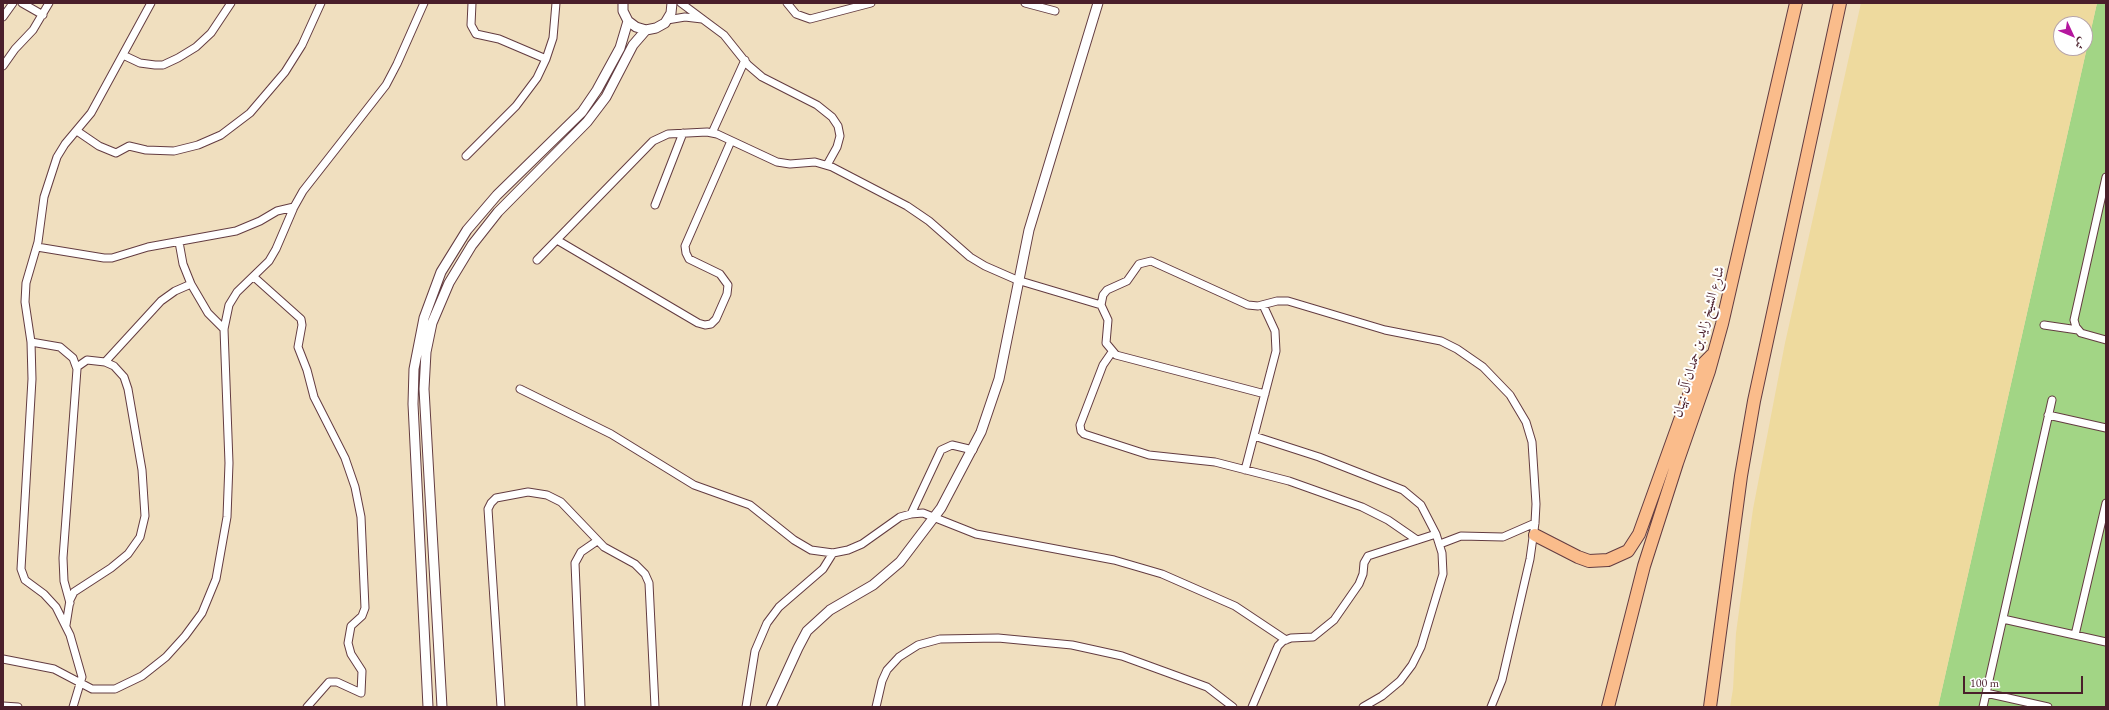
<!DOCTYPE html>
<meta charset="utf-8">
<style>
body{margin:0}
#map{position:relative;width:2109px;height:710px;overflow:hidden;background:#f0dfbf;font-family:"EB Garamond",Amiri,serif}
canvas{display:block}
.frame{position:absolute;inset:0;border:4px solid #4a1f2b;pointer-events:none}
.north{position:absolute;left:2053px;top:16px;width:40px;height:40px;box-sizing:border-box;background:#fff;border:1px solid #b7a5aa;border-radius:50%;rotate:134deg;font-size:11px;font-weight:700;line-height:16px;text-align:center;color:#4a1f2b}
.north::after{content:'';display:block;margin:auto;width:14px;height:18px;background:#b5179e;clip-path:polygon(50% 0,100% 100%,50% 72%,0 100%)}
.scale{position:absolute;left:1963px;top:676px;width:120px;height:18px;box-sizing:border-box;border:2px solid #4a1f2b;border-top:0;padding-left:5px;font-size:12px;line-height:14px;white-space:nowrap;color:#4a1f2b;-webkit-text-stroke:3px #fff;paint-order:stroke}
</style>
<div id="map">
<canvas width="2109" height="710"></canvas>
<div class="frame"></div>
<div class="north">ش</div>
<div class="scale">100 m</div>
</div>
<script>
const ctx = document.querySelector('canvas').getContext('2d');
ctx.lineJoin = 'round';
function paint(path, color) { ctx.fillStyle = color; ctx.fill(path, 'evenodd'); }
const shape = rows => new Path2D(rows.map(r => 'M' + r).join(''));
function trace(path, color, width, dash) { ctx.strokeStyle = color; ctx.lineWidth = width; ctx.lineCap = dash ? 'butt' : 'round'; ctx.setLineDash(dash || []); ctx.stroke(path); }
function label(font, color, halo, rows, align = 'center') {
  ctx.font = font + ' "EB Garamond",Amiri,serif'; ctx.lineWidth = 4; ctx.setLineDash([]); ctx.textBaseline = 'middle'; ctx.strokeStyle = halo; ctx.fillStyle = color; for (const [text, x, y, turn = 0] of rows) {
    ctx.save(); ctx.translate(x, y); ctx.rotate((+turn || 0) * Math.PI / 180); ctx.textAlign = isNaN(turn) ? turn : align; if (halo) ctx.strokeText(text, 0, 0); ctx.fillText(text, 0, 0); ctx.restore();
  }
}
paint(shape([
 [2097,3,2106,3,2106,707,1938,707]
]), '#a2d585');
paint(shape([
 [1861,3,2097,3,1938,707,1730,707,1733,689,1736,633,1753,509,1785,343],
 [2061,24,2085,24,2085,48,2061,48]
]), '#eeda9e');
const minor = shape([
 [22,3,43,15],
 [472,3,471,25,476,34,499,39,546,59],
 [681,3,724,35,748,65,762,77,817,105,832,117,838,126,840,136,837,147,827,165],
 [787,3,796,14,810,19,871,3],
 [1025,3,1055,11],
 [3,17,13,3],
 [667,20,685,17,702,19],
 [123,55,140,63,155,65,163,65,178,58,196,47,211,33,231,3],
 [3,66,15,49,33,30,49,3],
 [77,131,99,146,116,153,129,146,146,150,174,151,198,145,221,135,250,113,285,72,302,45,321,3],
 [712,133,745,60],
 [466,156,516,106,537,78,546,59,553,38,556,3],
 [2106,177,2074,320,2076,327,2081,333,2106,340],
 [655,205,683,133],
 [557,240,698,323,705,325,711,324,716,319,727,294,728,285,720,274,689,259,686,253,685,246,731,141],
 [179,242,183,264,191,284,208,313,224,329],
 [37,247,104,258,112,258,148,247,236,231,260,221,277,211,294,207],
 [537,260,653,141,668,134,707,132,717,134,777,162,790,164,815,162,832,167,907,206,929,221,970,257,985,266,1017,280,1101,305],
 [254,277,301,319,302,325,298,347,307,370,314,397,345,458,355,487,361,517,365,608,362,616,351,626,348,643,351,654,362,671,361,693,337,682,329,682,307,707],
 [2044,325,2078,330],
 [31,342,60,347,73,358,77,369,63,558,64,581,70,603],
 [1112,352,1103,365,1080,425,1081,431,1084,434,1149,455,1215,462,1289,481,1362,507,1388,520,1417,540],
 [105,362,161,301,175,291,191,284],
 [520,389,611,434,694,485,750,505,794,540,811,550,833,553,848,550,862,544,900,517,911,514,923,513,976,534,1114,560,1162,574,1235,606,1286,640],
 [1265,394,1116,355,1106,343,1108,320,1101,305,1103,295,1107,290,1127,281,1139,264,1151,261,1248,305,1258,306,1277,301,1288,301,1385,330,1441,341,1457,349,1483,367,1510,395,1526,422,1532,442,1536,504,1535,523,1530,559,1502,680,1491,707],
 [2048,415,2106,428],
 [1254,436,1319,457,1403,490,1421,505,1436,534,1442,553,1443,574,1421,647,1412,665,1400,681,1382,696,1363,707],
 [1245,470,1276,351,1275,331,1263,305],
 [911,514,941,450,952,445,973,450],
 [1440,544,1461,536,1503,537,1535,523],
 [2003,619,2106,642],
 [66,625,70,600,74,592,111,568,128,554,140,537,145,516,142,470,128,389,124,377,114,366,105,362,87,360,77,367],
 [2075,635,2106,503],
 [3,659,54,669,92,689,115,689,142,676,166,657,185,636,202,613,216,579,227,517,229,463,224,329,229,305,237,292,269,261,276,249,294,207,303,191,386,85,397,64,424,3],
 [1986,693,2048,707],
 [3,706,18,707],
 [73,707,82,677,70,635,56,607,44,594,25,580,21,569,32,379,31,342,25,302,26,283,38,242,44,197,57,157,65,144,91,113,151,3],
 [501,707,488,509,491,503,496,498,528,492,547,495,561,502,604,547,635,564,645,574,649,583,655,707],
 [581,707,575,563,581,552,597,541],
 [746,707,755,651,767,623,779,607,823,569,833,553],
 [876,707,882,681,887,670,899,657,918,645,940,639,998,638,1072,645,1122,656,1207,687,1233,707],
 [1252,707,1278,646,1283,641,1291,638,1313,637,1334,620,1359,584,1363,574,1364,563,1368,556,1436,534],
 [1983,707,2052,400]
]);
const tertiary = shape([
 [623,3,623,11,628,21,636,27,646,30,656,28,665,23,671,13,672,3],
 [428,707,413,404,414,369,424,318,441,272,467,230,497,195,582,112,597,90,620,48,628,21],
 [442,707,424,389,426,352,432,323,449,283,472,245,498,212,587,122,606,97,633,45,646,30],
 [771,707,798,648,807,631,830,610,873,585,900,562,941,508,981,432,999,379,1029,230,1098,3]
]);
const trunk = shape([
 [1535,535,1578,557,1589,561,1608,560,1628,551,1639,534,1694,381,1704,363,1712,355],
 [1608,707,1644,566,1677,463,1709,371,1722,324,1796,3],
 [1710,707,1741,476,1754,401,1840,3]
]);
trace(minor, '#633c41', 9);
trace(tertiary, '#633c41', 11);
trace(trunk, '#633c41', 14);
trace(minor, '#fff', 7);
trace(tertiary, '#fff', 9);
trace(trunk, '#fabc8b', 12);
label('14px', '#4a1f2b', '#fff', [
 ["شارع الشيخ زايد بن حمدان آل نهيان",1699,342,-74]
]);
</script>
